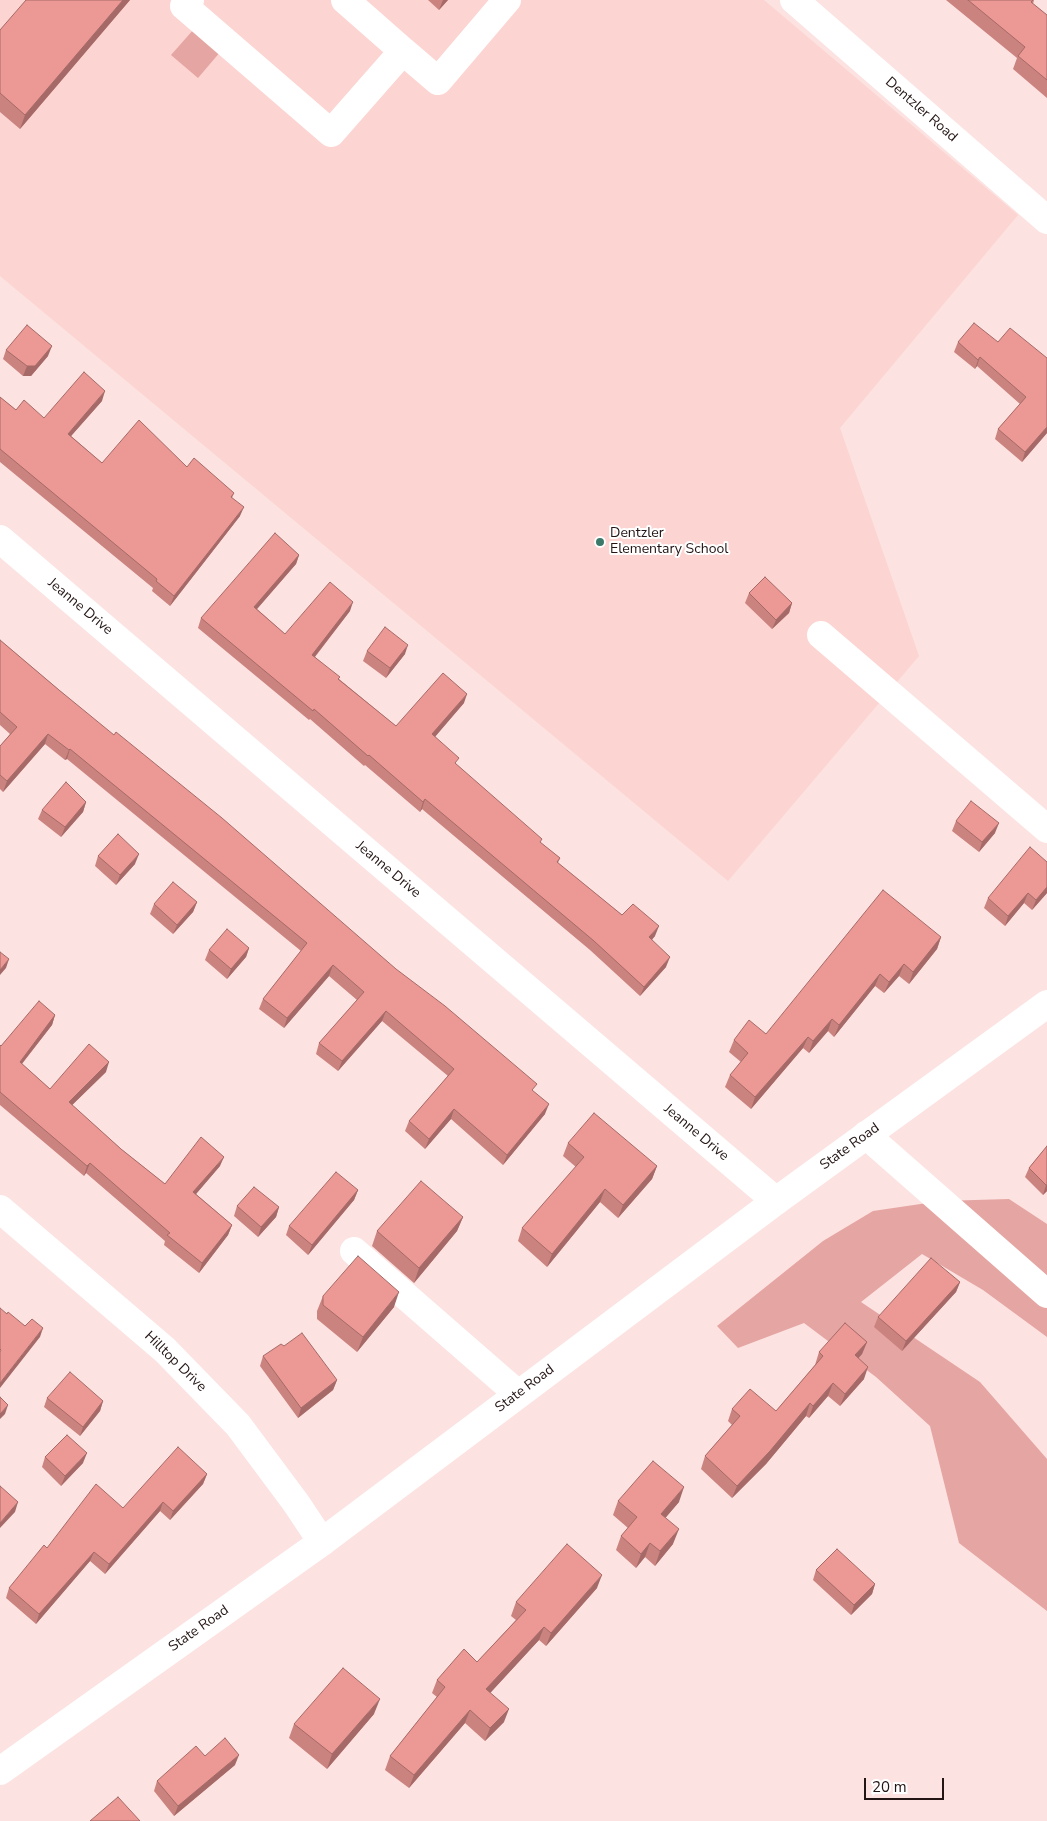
<!DOCTYPE html>
<style>
body{margin:0}
#map{position:relative;width:1047px;height:1821px;overflow:hidden;background:#fce2e0;font-family:"Nunito Sans",sans-serif}
canvas{display:block}
.scale{position:absolute;left:864px;top:1778px;width:80px;height:22px;box-sizing:border-box;border:2px solid #231514;border-top:0;padding-left:6px;font-size:15px;line-height:18px;white-space:nowrap;color:#231514;-webkit-text-stroke:4px #fff;paint-order:stroke}
</style>
<div id="map">
<canvas width="1047" height="1821"></canvas>
<div class="scale">20 m</div>
</div>
<script>
const ctx = document.querySelector('canvas').getContext('2d');
ctx.lineJoin = 'round';
function paint(path, color) { ctx.fillStyle = color; ctx.fill(path, 'evenodd'); }
const shape = rows => new Path2D(rows.map(r => 'M' + r).join(''));
function trace(path, color, width, dash) { ctx.strokeStyle = color; ctx.lineWidth = width; ctx.lineCap = dash ? 'butt' : 'round'; ctx.setLineDash(dash || []); ctx.stroke(path); }
function label(font, color, halo, rows, align = 'center') {
  ctx.font = font + ' "Nunito Sans",sans-serif'; ctx.lineWidth = 4; ctx.setLineDash([]); ctx.textBaseline = 'middle'; ctx.strokeStyle = halo; ctx.fillStyle = color; for (const [text, x, y, turn = 0] of rows) {
    ctx.save(); ctx.translate(x, y); ctx.rotate((+turn || 0) * Math.PI / 180); ctx.textAlign = isNaN(turn) ? turn : align; if (halo) ctx.strokeText(text, 0, 0); ctx.fillText(text, 0, 0); ctx.restore();
  }
}
paint(shape([
 [0,0,764,0,1018,215,840,428,919,656,728,881,0,276]
]), '#fcd4d1');
paint(shape([
 [194,29,221,51,198,78,171,55],
 [1009,1199,1047,1224,1047,1337,983,1290,922,1254,861,1302,980,1382,1047,1459,1047,1611,959,1543,930,1426,876,1377,804,1323,738,1348,717,1326,823,1241,873,1211,941,1201]
]), '#e5a5a2');
trace(shape([
 [190,0,184,6,331,133,403,51,345,0],
 [794,0,1047,220],
 [403,51,438,81,507,0],
 [0,539,776,1201],
 [821,635,1047,829],
 [866,1135,1047,1294],
 [0,1209,165,1350,238,1425,296,1503,322,1542],
 [354,1251,518,1394]
]), '#fff', 28);
trace(shape([
 [0,1771,322,1542,776,1201,1047,1004]
]), '#fff', 28);
paint(shape([
 [130,0,20,129,0,112,0,30],
 [428,0,448,0,439,10],
 [946,0,1034,0,1033,4,1047,15,1047,98,1013,69,1017,58],
 [958,342,998,342,1047,433,1022,462,995,439,998,429,1020,404,977,366,975,369,954,352],
 [6,350,48,356,31,376,23,376,3,359],
 [0,397,16,410,44,418,102,401,71,436,102,463,187,467,234,493,232,498,240,516,170,606,152,591,153,588,0,462],
 [299,555,296,564,257,609,285,634,350,611,315,657,339,679,396,726,464,703,435,736,457,765,541,843,560,858,558,863,622,915,655,936,652,939,666,967,640,996,590,950,422,809,420,812,365,765,364,766,310,719,309,720,198,628,201,618],
 [749,593,792,603,789,613,772,629,745,603],
 [0,640,534,1092,545,1114,503,1165,451,1119,425,1149,405,1131,409,1121,448,1076,382,1021,338,1071,316,1054,319,1043,357,1000,329,976,284,1028,259,1009,263,999,301,951,67,759,65,760,45,744,3,792,0,789,0,746,10,734,0,725],
 [367,651,405,654,386,678,363,661],
 [86,802,83,812,61,837,38,819,42,810],
 [956,821,995,833,979,852,952,831],
 [98,856,135,864,116,885,95,866],
 [1047,862,1047,893,1032,910,1024,903,1005,926,984,908,988,898],
 [197,902,193,912,173,934,150,914,154,904],
 [941,937,937,949,909,984,899,976,884,993,875,986,834,1037,828,1031,809,1053,803,1048,751,1109,725,1087,730,1075,741,1062,729,1052,734,1040,766,1034],
 [249,948,246,957,227,979,205,960,209,950],
 [55,1015,52,1025,22,1064,50,1089,106,1072,72,1105,121,1149,165,1184,220,1166,196,1194,232,1225,228,1235,199,1273,164,1245,165,1241,86,1173,84,1176,0,1105,0,1045,1,1046],
 [568,1143,657,1166,652,1179,618,1218,600,1202,547,1267,518,1241,522,1228,576,1167,563,1156],
 [1047,1146,1047,1191,1043,1195,1025,1177,1029,1168],
 [358,1190,354,1200,308,1255,286,1235,289,1226],
 [237,1206,279,1207,276,1217,258,1237,234,1216],
 [463,1217,457,1231,414,1283,372,1246,377,1231],
 [960,1282,956,1292,902,1351,874,1327,878,1317],
 [323,1296,394,1307,357,1352,317,1319,317,1311],
 [867,1342,862,1354,858,1358,864,1379,840,1406,828,1396,809,1418,806,1416,766,1464,732,1498,701,1469,705,1456,732,1425,728,1421,732,1409,776,1411,815,1365,819,1352],
 [263,1356,337,1380,333,1390,298,1418,260,1366],
 [47,1398,103,1401,100,1411,80,1436,44,1407],
 [45,1457,83,1463,61,1486,42,1467],
 [207,1474,203,1484,170,1520,160,1511,105,1574,90,1561,36,1624,6,1598,9,1588,47,1548,123,1508],
 [618,1501,679,1502,665,1518,673,1544,655,1566,645,1557,636,1568,616,1550,621,1536,628,1528,613,1515],
 [816,1570,875,1584,872,1594,851,1615,813,1580],
 [597,1588,546,1646,539,1640,490,1693,504,1722,485,1741,465,1723,409,1788,385,1770,390,1756,437,1697,432,1693,437,1680,477,1662,516,1620,511,1616,516,1602],
 [374,1714,327,1769,289,1738,294,1724],
 [205,1756,235,1765,174,1816,154,1791,157,1781]
]), '#cb837f');
paint(shape([
 [123,0,130,0,20,129,25,115],
 [443,0,448,0,439,10],
 [52,346,48,356,31,376,23,376,27,366],
 [980,357,977,366,975,369,978,360],
 [105,391,102,401,64,444,68,434],
 [1047,427,1047,433,1022,462,1025,452],
 [244,507,240,516,170,606,174,596],
 [299,555,296,564,250,617,254,607],
 [353,602,350,611,309,664,312,655],
 [792,603,789,613,772,629,776,620],
 [408,645,405,654,386,678,390,668],
 [467,694,464,703,429,744,432,734],
 [48,734,45,744,3,792,7,781],
 [70,749,67,759,65,760,69,750],
 [425,799,422,809,420,812,423,802],
 [86,802,83,812,61,837,65,827],
 [999,823,995,833,979,852,982,842],
 [139,854,135,864,116,885,120,875],
 [1047,887,1047,893,1032,910,1036,900],
 [1028,893,1024,903,1005,926,1008,916],
 [197,902,193,912,173,934,177,925],
 [659,926,655,936,646,947,649,937],
 [941,937,937,949,909,984,913,972],
 [249,948,246,957,227,979,231,969],
 [670,957,666,967,640,996,644,987],
 [9,959,6,968,0,975,0,970],
 [904,964,899,976,884,993,889,982],
 [333,965,329,976,284,1028,287,1018],
 [880,974,875,986,834,1037,839,1025],
 [386,1011,382,1021,338,1071,342,1061],
 [55,1015,52,1025,16,1071,20,1062],
 [832,1019,828,1031,809,1053,813,1041],
 [808,1037,803,1048,751,1109,755,1097],
 [109,1062,106,1072,65,1112,69,1102],
 [549,1104,545,1114,503,1165,507,1155],
 [454,1109,451,1119,425,1149,429,1139],
 [224,1157,220,1166,190,1201,193,1192],
 [90,1163,86,1173,84,1176,87,1166],
 [657,1166,652,1179,618,1218,623,1205],
 [1046,1185,1047,1185,1047,1191,1043,1195],
 [605,1189,600,1202,547,1267,552,1254],
 [358,1190,354,1200,308,1255,312,1245],
 [279,1207,276,1217,258,1237,261,1227],
 [463,1217,457,1231,414,1283,419,1268],
 [232,1225,228,1235,199,1273,202,1263],
 [960,1282,956,1292,902,1351,906,1341],
 [399,1292,394,1307,357,1352,363,1337],
 [43,1328,40,1337,0,1388,0,1383],
 [867,1342,862,1354,850,1368,855,1355],
 [868,1367,864,1379,840,1406,845,1394],
 [337,1380,333,1390,298,1418,301,1408],
 [833,1383,828,1396,809,1418,813,1406],
 [103,1401,100,1411,80,1436,83,1427],
 [810,1403,806,1416,766,1464,732,1498,737,1486],
 [8,1405,5,1414,0,1419,0,1414],
 [87,1453,83,1463,61,1486,65,1476],
 [207,1474,203,1484,170,1520,173,1511],
 [684,1487,679,1502,656,1529,661,1514],
 [18,1502,15,1512,0,1528,0,1523],
 [163,1502,160,1511,105,1574,109,1564],
 [679,1529,673,1544,655,1566,660,1551],
 [650,1543,645,1557,636,1568,641,1554],
 [94,1552,90,1561,36,1624,39,1614],
 [602,1575,597,1588,546,1646,551,1633],
 [875,1584,872,1594,851,1615,854,1605],
 [544,1627,539,1640,481,1703,486,1689],
 [380,1699,374,1714,327,1769,332,1754],
 [509,1709,504,1722,485,1741,490,1728],
 [470,1710,465,1723,409,1788,414,1775],
 [239,1755,235,1765,174,1816,178,1806]
]), '#a56a68');
const building = shape([
 [26,0,123,0,25,115,0,93,0,30,26,0],
 [968,0,1033,0,1031,2,1047,15,1047,80,1018,56,1025,47,968,0],
 [974,323,998,342,1010,328,1047,358,1047,427,1025,452,998,429,1026,397,980,357,978,360,958,342,974,323],
 [27,325,52,346,35,366,27,366,6,350,27,325],
 [84,372,105,391,68,434,102,463,139,420,187,467,194,458,234,493,231,497,244,507,174,596,156,581,157,579,0,449,0,397,16,410,24,400,44,418,84,372],
 [275,533,299,555,254,607,285,634,330,582,353,602,312,655,340,677,338,679,396,726,443,673,467,694,432,734,459,758,455,763,542,839,540,842,560,858,557,862,622,915,633,904,659,926,649,937,670,957,644,987,594,941,425,799,423,802,369,755,368,756,314,709,313,711,201,618,275,533],
 [765,577,792,603,776,620,749,593,765,577],
 [385,627,408,645,390,668,367,651,385,627],
 [0,640,59,690,114,735,116,732,222,818,396,969,445,1006,537,1084,532,1090,549,1104,507,1155,454,1109,429,1139,409,1121,454,1069,386,1011,342,1061,319,1043,364,992,333,965,287,1018,263,999,307,943,70,749,69,750,48,734,7,781,0,775,0,746,17,727,0,712,0,640],
 [66,782,86,802,65,827,42,810,66,782],
 [971,801,999,823,982,842,956,821,971,801],
 [118,834,139,854,120,875,98,856,118,834],
 [1030,847,1047,862,1047,887,1036,900,1028,893,1008,916,988,898,1030,847],
 [173,882,197,902,177,925,154,904,173,882],
 [883,890,941,937,913,972,904,964,889,982,880,974,839,1025,832,1019,813,1041,808,1037,755,1097,730,1075,748,1053,734,1040,749,1020,766,1034,883,890],
 [227,929,249,948,231,969,209,950,227,929],
 [0,952,9,959,0,970,0,952],
 [39,1001,55,1015,20,1062,50,1089,89,1044,109,1062,69,1102,121,1149,165,1184,201,1137,224,1157,193,1192,232,1225,202,1263,167,1235,170,1233,90,1163,87,1166,0,1092,0,1045,1,1046,39,1001],
 [594,1113,657,1166,623,1205,605,1189,552,1254,522,1228,584,1157,568,1143,594,1113],
 [1047,1146,1047,1185,1046,1185,1029,1168,1047,1146],
 [336,1172,358,1190,312,1245,289,1226,336,1172],
 [421,1181,463,1217,419,1268,377,1231,421,1181],
 [254,1187,279,1207,261,1227,237,1206,254,1187],
 [358,1256,399,1292,363,1337,323,1305,323,1296,358,1256],
 [931,1258,960,1282,906,1341,878,1317,931,1258],
 [0,1308,7,1314,8,1312,25,1326,32,1319,43,1328,0,1383,0,1352,1,1350,0,1349,0,1308],
 [845,1323,867,1342,855,1355,868,1367,845,1394,833,1383,813,1406,810,1403,770,1451,737,1486,705,1456,740,1416,732,1409,750,1389,776,1411,823,1356,819,1352,845,1323],
 [302,1333,337,1380,301,1408,263,1356,281,1344,284,1346,302,1333],
 [70,1372,103,1401,83,1427,47,1398,70,1372],
 [0,1397,8,1405,0,1414,0,1397],
 [67,1435,87,1453,65,1476,45,1457,67,1435],
 [178,1447,207,1474,173,1511,163,1502,109,1564,94,1552,39,1614,9,1588,44,1545,47,1548,96,1484,123,1508,178,1447],
 [653,1461,684,1487,661,1514,679,1529,660,1551,650,1543,641,1554,621,1536,637,1517,618,1501,653,1461],
 [0,1486,18,1502,0,1523,0,1486],
 [567,1544,602,1575,551,1633,544,1627,486,1689,509,1709,490,1728,470,1710,414,1775,390,1756,445,1687,437,1680,464,1649,477,1662,526,1610,516,1602,567,1544],
 [837,1549,875,1584,854,1605,816,1570,837,1549],
 [343,1668,380,1699,332,1754,294,1724,343,1668],
 [225,1738,239,1755,178,1806,157,1781,196,1746,205,1756,225,1738],
 [118,1797,140,1821,90,1821,118,1797]
]);
paint(building, '#ec9894');
trace(building, '#a56a68', 1);
for (const [x, y, r, color] of [
 [600,542,5,"#3b7a68"]
]) { const dot = new Path2D(); dot.arc(x, y, r, 0, 2 * Math.PI); ctx.fillStyle = color; ctx.fill(dot); trace(dot, '#fff', 2); }
label('14px', '#231514', '#fff', [
 ["Dentzler Road",921,110,41],
 ["Jeanne Drive",80,607,40],
 ["Jeanne Drive",388,870,40],
 ["Jeanne Drive",696,1133,40],
 ["State Road",850,1147,-36],
 ["Hilltop Drive",175,1362,44],
 ["State Road",525,1389,-37],
 ["State Road",199,1629,-35]
]);
label('14px', '#231514', '#fff', [
 ["Dentzler",610,534],
 ["Elementary School",610,550]
], 'left');
</script>
